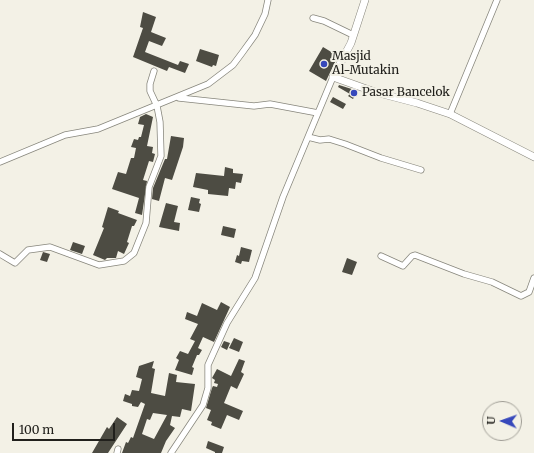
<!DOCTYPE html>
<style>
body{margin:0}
#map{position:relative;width:534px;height:453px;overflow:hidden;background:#f3f1e6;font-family:Merriweather,serif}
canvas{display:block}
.north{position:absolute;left:482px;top:401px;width:40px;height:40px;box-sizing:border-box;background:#f3f1e6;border:1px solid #9f9d95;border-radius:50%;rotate:272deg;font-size:11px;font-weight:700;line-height:16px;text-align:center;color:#21201c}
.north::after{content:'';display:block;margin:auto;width:14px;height:18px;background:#3648bb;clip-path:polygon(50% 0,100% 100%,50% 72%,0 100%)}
.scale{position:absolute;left:12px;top:423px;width:103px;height:18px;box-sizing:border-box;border:2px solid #21201c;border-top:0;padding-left:5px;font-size:12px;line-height:14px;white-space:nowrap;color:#21201c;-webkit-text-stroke:3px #f3f1e6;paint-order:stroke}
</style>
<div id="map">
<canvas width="534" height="453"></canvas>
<div class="north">U</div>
<div class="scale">100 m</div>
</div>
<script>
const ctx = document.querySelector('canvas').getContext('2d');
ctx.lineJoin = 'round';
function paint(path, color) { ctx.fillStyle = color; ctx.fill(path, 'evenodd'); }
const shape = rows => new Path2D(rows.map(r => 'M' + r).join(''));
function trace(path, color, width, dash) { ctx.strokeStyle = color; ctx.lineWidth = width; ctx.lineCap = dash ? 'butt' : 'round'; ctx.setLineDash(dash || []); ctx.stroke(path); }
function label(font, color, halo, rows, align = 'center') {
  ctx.font = font + ' Merriweather,serif'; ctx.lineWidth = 4; ctx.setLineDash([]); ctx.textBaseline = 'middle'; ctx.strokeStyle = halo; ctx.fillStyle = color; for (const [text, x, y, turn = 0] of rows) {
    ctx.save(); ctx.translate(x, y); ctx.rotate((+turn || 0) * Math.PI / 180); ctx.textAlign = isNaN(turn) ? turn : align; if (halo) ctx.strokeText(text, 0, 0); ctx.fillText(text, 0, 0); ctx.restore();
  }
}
paint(shape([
 [143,12,156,17,151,32,166,38,162,46,149,41,145,52,178,65,180,61,189,64,185,73,169,67,167,71,133,57,143,28,140,27],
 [323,47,338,56,326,81,309,71],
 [200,49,219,55,216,66,213,65,212,67,196,61],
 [339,85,358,91,353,99,348,96,350,94,338,87],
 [333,97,346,104,343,109,330,102],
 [146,114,153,117,147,146,153,147,152,153,155,154,153,162,149,161,143,180,147,181,142,215,135,213,139,198,112,189,118,172,126,174,131,158,134,158,136,148,131,147,134,139,138,140,139,137,141,137,144,125,138,124,140,117],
 [171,136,184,138,183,147,172,180,165,178,159,201,152,199,153,188,165,159,167,159],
 [225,167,233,169,233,173,243,174,241,183,236,182,235,189,229,188,228,196,208,194,208,190,193,187,196,173,224,176],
 [191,197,200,199,199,203,201,204,199,212,188,210],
 [166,203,178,206,174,222,180,223,179,231,159,227],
 [108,207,119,211,118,213,137,220,134,226,132,226,127,242,129,243,124,254,118,251,116,258,107,258,105,260,93,255,104,228,102,227],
 [223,226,236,229,234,238,221,235],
 [73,242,85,246,82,254,70,250],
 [241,247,252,250,249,262,242,261,241,264,235,262,237,255,239,256],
 [43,252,50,254,47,262,40,260],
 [347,258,357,262,352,275,342,272],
 [221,302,230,307,214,342,203,337,198,348,202,350,199,355,197,355,192,367,194,368,192,375,175,370,179,360,176,358,180,351,188,354,195,341,190,339,198,324,185,319,187,312,197,316,202,303,217,310],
 [234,338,243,342,239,352,229,348],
 [224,341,230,343,227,350,221,347],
 [239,359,245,361,241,372,244,374,237,389,231,386,224,403,243,411,239,420,227,415,221,429,211,425,212,422,207,420,211,410,206,408,212,388,213,386,217,387,218,384,214,383,215,380,212,378,217,369,231,376],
 [154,361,152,368,155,369,151,393,165,396,169,373,177,375,176,382,195,384,191,411,182,409,180,417,172,416,170,425,175,428,166,441,161,453,122,453,126,442,128,443,131,437,133,438,145,404,141,402,138,407,132,406,132,404,123,401,125,394,130,396,132,390,139,391,142,379,136,377,139,366],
 [153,413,167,415,154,439,142,434,147,419,150,420],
 [117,417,127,424,108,453,92,453,107,427,109,429],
 [208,441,224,447,222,453,215,453,215,452,206,448]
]), '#4d4c43');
const minor = shape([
 [313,18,324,21,353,35],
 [179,98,254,106,270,104,318,113],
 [450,114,497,0],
 [308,137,320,140,329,139,345,144,381,158,421,170],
 [0,162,65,135,98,129,208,84,233,65,242,53,255,35,265,14,268,0],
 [0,254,15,263,28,250,50,247,99,265,124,261,134,253,146,223,149,187,161,156,160,122,157,106,150,91,150,84,154,71],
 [381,256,403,266,412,256,415,255,464,274,492,282,521,296,529,292,534,278],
 [117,453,118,449],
 [171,453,203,405,208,388,208,365,227,323,255,278,283,197,333,77]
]);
const tertiary = shape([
 [365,0,351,43,333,77,375,92,417,103,450,114,534,157]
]);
trace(minor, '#87867c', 7);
trace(tertiary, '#87867c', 8);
trace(minor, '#fff', 5.5);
trace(tertiary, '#fff', 7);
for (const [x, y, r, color] of [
 [324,64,4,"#3648bb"],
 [354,93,4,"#3648bb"]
]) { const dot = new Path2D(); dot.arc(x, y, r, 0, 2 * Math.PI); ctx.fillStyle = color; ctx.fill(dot); trace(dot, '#f3f1e6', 1.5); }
label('12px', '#21201c', '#f3f1e6', [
 ["Masjid",332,57],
 ["Al-Mutakin",332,71],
 ["Pasar Bancelok",362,93]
], 'left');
</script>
